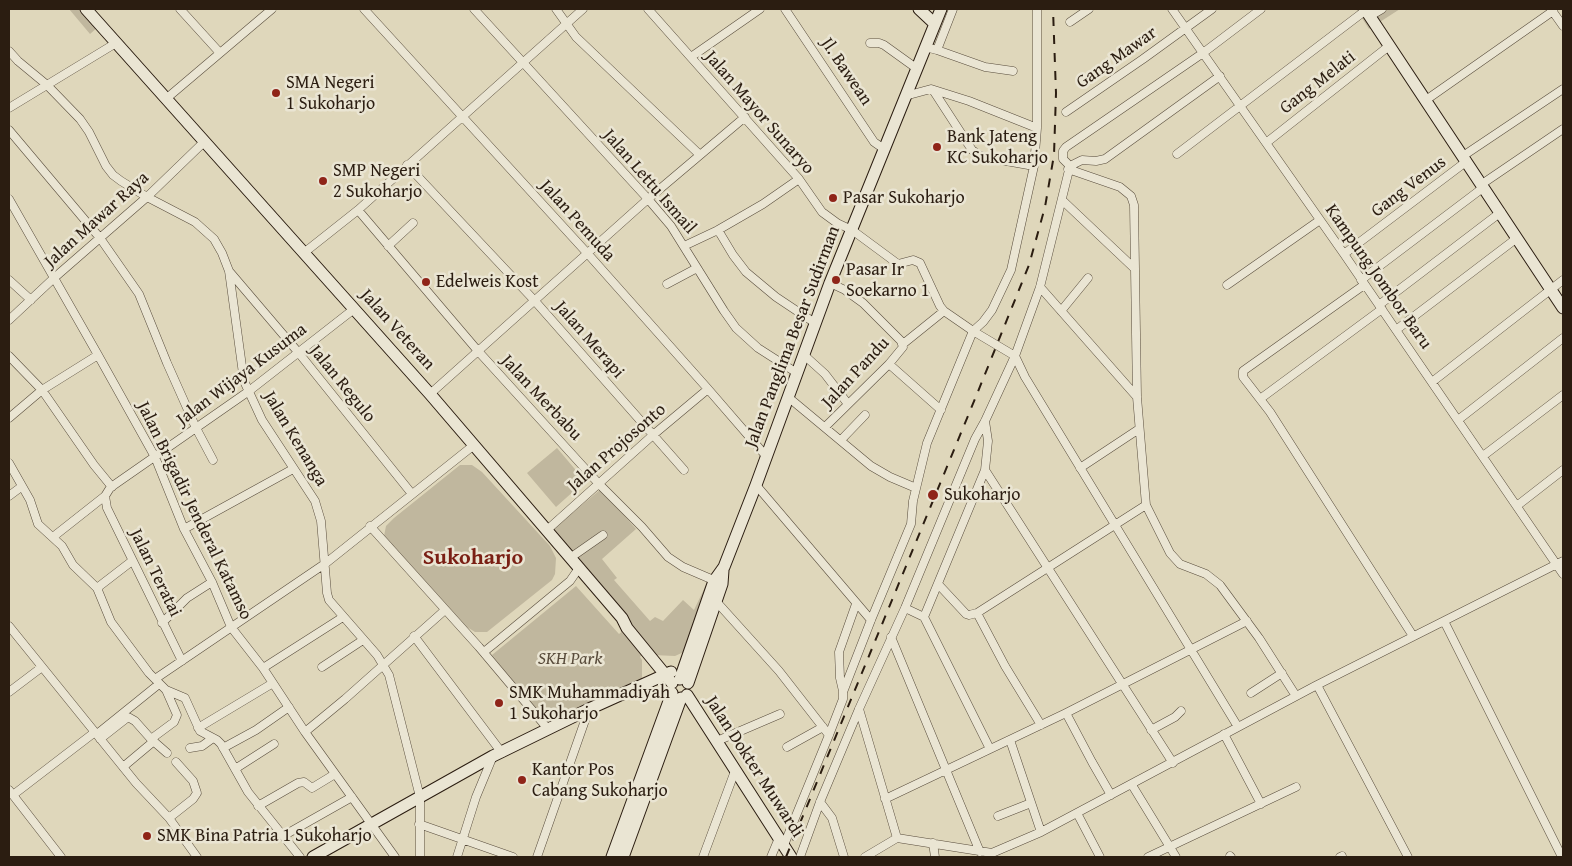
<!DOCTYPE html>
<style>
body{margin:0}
#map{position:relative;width:1572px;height:866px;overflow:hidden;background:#dfd7bb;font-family:"Gentium Book Plus",serif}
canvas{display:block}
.frame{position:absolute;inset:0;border:10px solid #2b1d11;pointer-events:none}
</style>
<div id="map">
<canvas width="1572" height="866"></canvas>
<div class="frame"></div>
</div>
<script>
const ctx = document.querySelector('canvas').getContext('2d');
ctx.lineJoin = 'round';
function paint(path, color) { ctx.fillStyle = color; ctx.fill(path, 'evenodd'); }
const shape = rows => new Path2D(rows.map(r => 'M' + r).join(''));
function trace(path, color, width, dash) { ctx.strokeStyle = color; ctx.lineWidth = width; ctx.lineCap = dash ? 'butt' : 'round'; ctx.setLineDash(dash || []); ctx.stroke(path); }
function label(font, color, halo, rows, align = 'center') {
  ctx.font = font + ' "Gentium Book Plus",serif'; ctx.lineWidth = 5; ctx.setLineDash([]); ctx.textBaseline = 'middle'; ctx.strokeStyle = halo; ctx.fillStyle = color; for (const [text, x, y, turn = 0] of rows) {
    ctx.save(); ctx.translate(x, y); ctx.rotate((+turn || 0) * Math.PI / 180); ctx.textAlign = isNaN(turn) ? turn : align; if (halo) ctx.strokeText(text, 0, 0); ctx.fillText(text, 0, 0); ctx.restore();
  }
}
paint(shape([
 [69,9,82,9,98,27,90,34],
 [1356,9,1400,9,1369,29],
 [557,448,585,481,556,507,527,473],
 [460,465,472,465,482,472,550,546,556,558,555,574,552,580,487,632,475,632,467,627,384,536,386,526,394,518],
 [601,489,636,529,602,559,617,578,614,580,650,621,655,617,663,621,683,600,694,610,706,585,714,588,686,651,675,656,653,655,551,531],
 [576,586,619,634,625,629,644,653,640,657,642,660,642,681,550,728,492,655]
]), '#c0b79e');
const street = shape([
 [180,9,220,53],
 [364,9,588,254,708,389,766,456],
 [474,9,648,199,671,226,724,311,736,328,758,348,797,373],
 [556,9,576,37,700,155],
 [648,9,799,179,822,212,837,223,852,230,898,264,913,260,920,263,940,306,944,311,973,331,1015,356,1025,377,1238,727],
 [785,9,874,142,884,149],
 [1172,9,1344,254,1563,574],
 [1551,9,1563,26],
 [1370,16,1382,9],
 [1070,22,1089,9],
 [870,43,879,43,884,45,916,68],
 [925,47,937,50,985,67,1013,71],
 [937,50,953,9],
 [9,51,18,61,47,85,80,119,89,132,106,166,113,175,121,181,147,197,195,222,214,239,222,253,229,271,244,381,262,420,315,501,321,521,327,593,329,600,377,655,389,675,420,797,420,857],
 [691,57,760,9],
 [933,90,972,150,979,155,989,158,1034,166],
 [905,96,931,89,969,101,1037,128],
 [167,98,272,9],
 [1426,100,1553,11],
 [9,108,116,43],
 [1066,112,1143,59,1212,9],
 [9,130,100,238,139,294,167,363,196,428,213,460],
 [1266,143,1389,46],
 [1177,154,1366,10],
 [1463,156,1563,89],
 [407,165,534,300,684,470],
 [1070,166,1063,159,1063,151,1066,147,1203,53,1261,9],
 [1068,169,1120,187,1131,196,1134,205,1137,397,1146,505,1170,553,1180,564,1206,574,1220,585,1259,638,1296,696],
 [1482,184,1563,129],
 [9,199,98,355,155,457,184,529,212,582,231,627,263,668,305,732,395,857],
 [1062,200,1134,268],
 [358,210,478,351,599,484,642,527,668,557,683,567,718,582],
 [718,230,733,255,746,272,776,297,815,323],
 [388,246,413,223],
 [684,246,718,230,763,204,799,179],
 [305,252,358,210,583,9],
 [1344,254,1467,161],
 [229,271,298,352,412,494],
 [9,280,31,300],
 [1361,280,1484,187],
 [667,284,697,268],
 [1227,285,1320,220],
 [1364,285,1243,371,1243,377,1270,412,1413,636],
 [1040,287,1137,397],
 [1379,305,1501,212],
 [1061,311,1088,278],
 [9,320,54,278,147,197,205,141],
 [1396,330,1517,238],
 [903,344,944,311],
 [804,355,825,374,848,404],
 [9,356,42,390,94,465,112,487],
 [889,364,941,410],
 [1432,382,1563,280],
 [430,394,648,199,745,117],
 [788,397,871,466,890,477,916,488],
 [1260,399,1382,309],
 [9,418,42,390,98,355],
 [1458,420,1563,338],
 [825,427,889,364,903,347,901,341,863,303,845,290,830,283],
 [841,440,865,415],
 [1483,456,1563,395],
 [9,463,30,500,38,524,62,546,73,565,97,588,111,622,149,673,166,690,185,698,200,731,217,740,221,744,248,792,300,857],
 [1080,468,1139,429],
 [985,470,1173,763],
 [756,485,871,620],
 [9,496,21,487],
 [105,496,107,508,182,661],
 [1518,505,1563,470],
 [370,526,479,647,548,729],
 [184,529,293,469],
 [547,530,653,435,708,389],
 [53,537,105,496,110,488,114,485,249,391,354,309],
 [570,558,603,535],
 [938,584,966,614,969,615,977,613,1146,505],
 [97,588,132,561],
 [714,599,779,671,829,735],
 [905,608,924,617,990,749],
 [977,613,1005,666,1041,725],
 [924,617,985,470,988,441,985,421],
 [1444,621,1562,857],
 [162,623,187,598,212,582],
 [9,626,136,783,169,818,197,857],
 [414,636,502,753],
 [891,637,980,852],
 [484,652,570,581,579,568],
 [322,667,363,640],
 [263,668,343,617],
 [155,679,326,563,474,445],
 [1317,685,1408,857],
 [843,691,840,678,839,652,856,604],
 [9,692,42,667],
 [1251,693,1282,673],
 [859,709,897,838],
 [1066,713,1092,762,1111,795],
 [198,728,273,683],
 [1151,730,1175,717,1181,711],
 [305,732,345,699,445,610],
 [97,734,159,684],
 [1224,734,1261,804],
 [100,739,128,717,135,721,151,739,174,722,177,715,166,690],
 [151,739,167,753],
 [1010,740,1041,832],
 [717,741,780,714],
 [787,747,823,727],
 [190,748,202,746,213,738],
 [223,748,256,730,289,707],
 [123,767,154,741],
 [235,769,274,744],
 [1132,785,1176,857],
 [9,790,61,857],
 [13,795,95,732],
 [885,799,1066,713,1247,621],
 [820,802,832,818,844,857],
 [258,806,298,783,304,782,312,788,335,774],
 [1077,813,1100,857],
 [998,816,1031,803],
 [169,818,193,799,197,793,193,781,176,762],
 [419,824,513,857],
 [283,836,352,797],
 [933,843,935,857],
 [784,845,829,735,843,699,843,692,871,620,911,524,913,501,927,443,973,331,983,322,992,310,1011,270,1034,166,1037,128,1037,9],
 [1230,856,1231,857],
 [457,857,476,797,493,756],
 [537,857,589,709],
 [703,857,735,771],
 [771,857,779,838],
 [800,857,820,802,859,709,905,608,975,439,985,421,1015,356,1040,287,1070,166,1082,160,1096,161,1105,159,1220,76],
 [865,857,897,838,992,853,1041,832,1317,685,1563,561],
 [1148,857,1296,787],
 [1340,857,1342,856]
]);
const secondary = shape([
 [86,9,430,394,622,618,627,628,672,683],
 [919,9,935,24],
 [1365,9,1563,308],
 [680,679,714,581,724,567,756,485,830,283,941,9],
 [688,683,722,584,723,570],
 [687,695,791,857],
 [313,857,493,756,589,709,671,672],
 [612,857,672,693],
 [623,857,681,698]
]);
trace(street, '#584c3c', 9);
trace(secondary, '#2b1d11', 13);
trace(street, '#eae5d3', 8);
trace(secondary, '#eae5d3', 11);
trace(shape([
 [786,857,977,394,1029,265,1045,207,1054,155,1056,93,1053,9]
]), '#2b1d11', 2, [9, 9]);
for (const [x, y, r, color] of [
 [276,93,5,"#8f2418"],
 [937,147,5,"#8f2418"],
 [323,181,5,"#8f2418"],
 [833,198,5,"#8f2418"],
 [836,280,5,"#8f2418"],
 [426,282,5,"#8f2418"],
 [933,495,6,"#8f2418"],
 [499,703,5,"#8f2418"],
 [522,780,5,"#8f2418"],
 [147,836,5,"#8f2418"]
]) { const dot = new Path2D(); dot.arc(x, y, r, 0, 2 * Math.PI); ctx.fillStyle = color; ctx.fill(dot); trace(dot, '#eae5d3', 2); }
label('18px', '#2b1d11', '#eae5d3', [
 ["Gang Mawar",1117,58,-35],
 ["Jl. Bawean",846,72,56],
 ["Gang Melati",1318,83,-38],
 ["Jalan Mayor Sunaryo",759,113,49],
 ["Jalan Lettu Ismail",649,182,49],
 ["Gang Venus",1409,187,-37],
 ["Jalan Mawar Raya",97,220,-42],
 ["Jalan Pemuda",577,221,48],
 ["Kampung Jombor Baru",1378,277,55],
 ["Jalan Veteran",397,330,48],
 ["Jalan Panglima Besar Sudirman",793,337,-69],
 ["Jalan Merapi",589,340,49],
 ["Jalan Pandu",856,373,-47],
 ["Jalan Wijaya Kusuma",242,375,-37],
 ["Jalan Regulo",342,384,51],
 ["Jalan Merbabu",541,398,47],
 ["Jalan Kenanga",295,439,59],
 ["Jalan Projosonto",617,448,-41],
 ["Jalan Brigadir Jenderal Katamso",194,511,64],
 ["Jalan Teratai",155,573,64],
 ["Jalan Dokter Muwardi",754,767,57]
]);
label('18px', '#2b1d11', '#eae5d3', [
 ["SMA Negeri",286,83],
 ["1 Sukoharjo",286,104],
 ["Bank Jateng",947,137],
 ["KC Sukoharjo",947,158],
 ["SMP Negeri",333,171],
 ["2 Sukoharjo",333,192],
 ["Pasar Sukoharjo",843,198],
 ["Pasar Ir",846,270],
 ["Soekarno 1",846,291],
 ["Edelweis Kost",436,282],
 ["Sukoharjo",944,495],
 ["SMK Muhammadiyah",509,693],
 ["1 Sukoharjo",509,714],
 ["Kantor Pos",532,770],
 ["Cabang Sukoharjo",532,791],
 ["SMK Bina Patria 1 Sukoharjo",157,836]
], 'left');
label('italic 18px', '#584b3b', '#eae5d3', [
 ["SKH Park",570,659]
]);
label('bold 22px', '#7a1f14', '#eae5d3', [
 ["Sukoharjo",473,558]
]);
</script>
